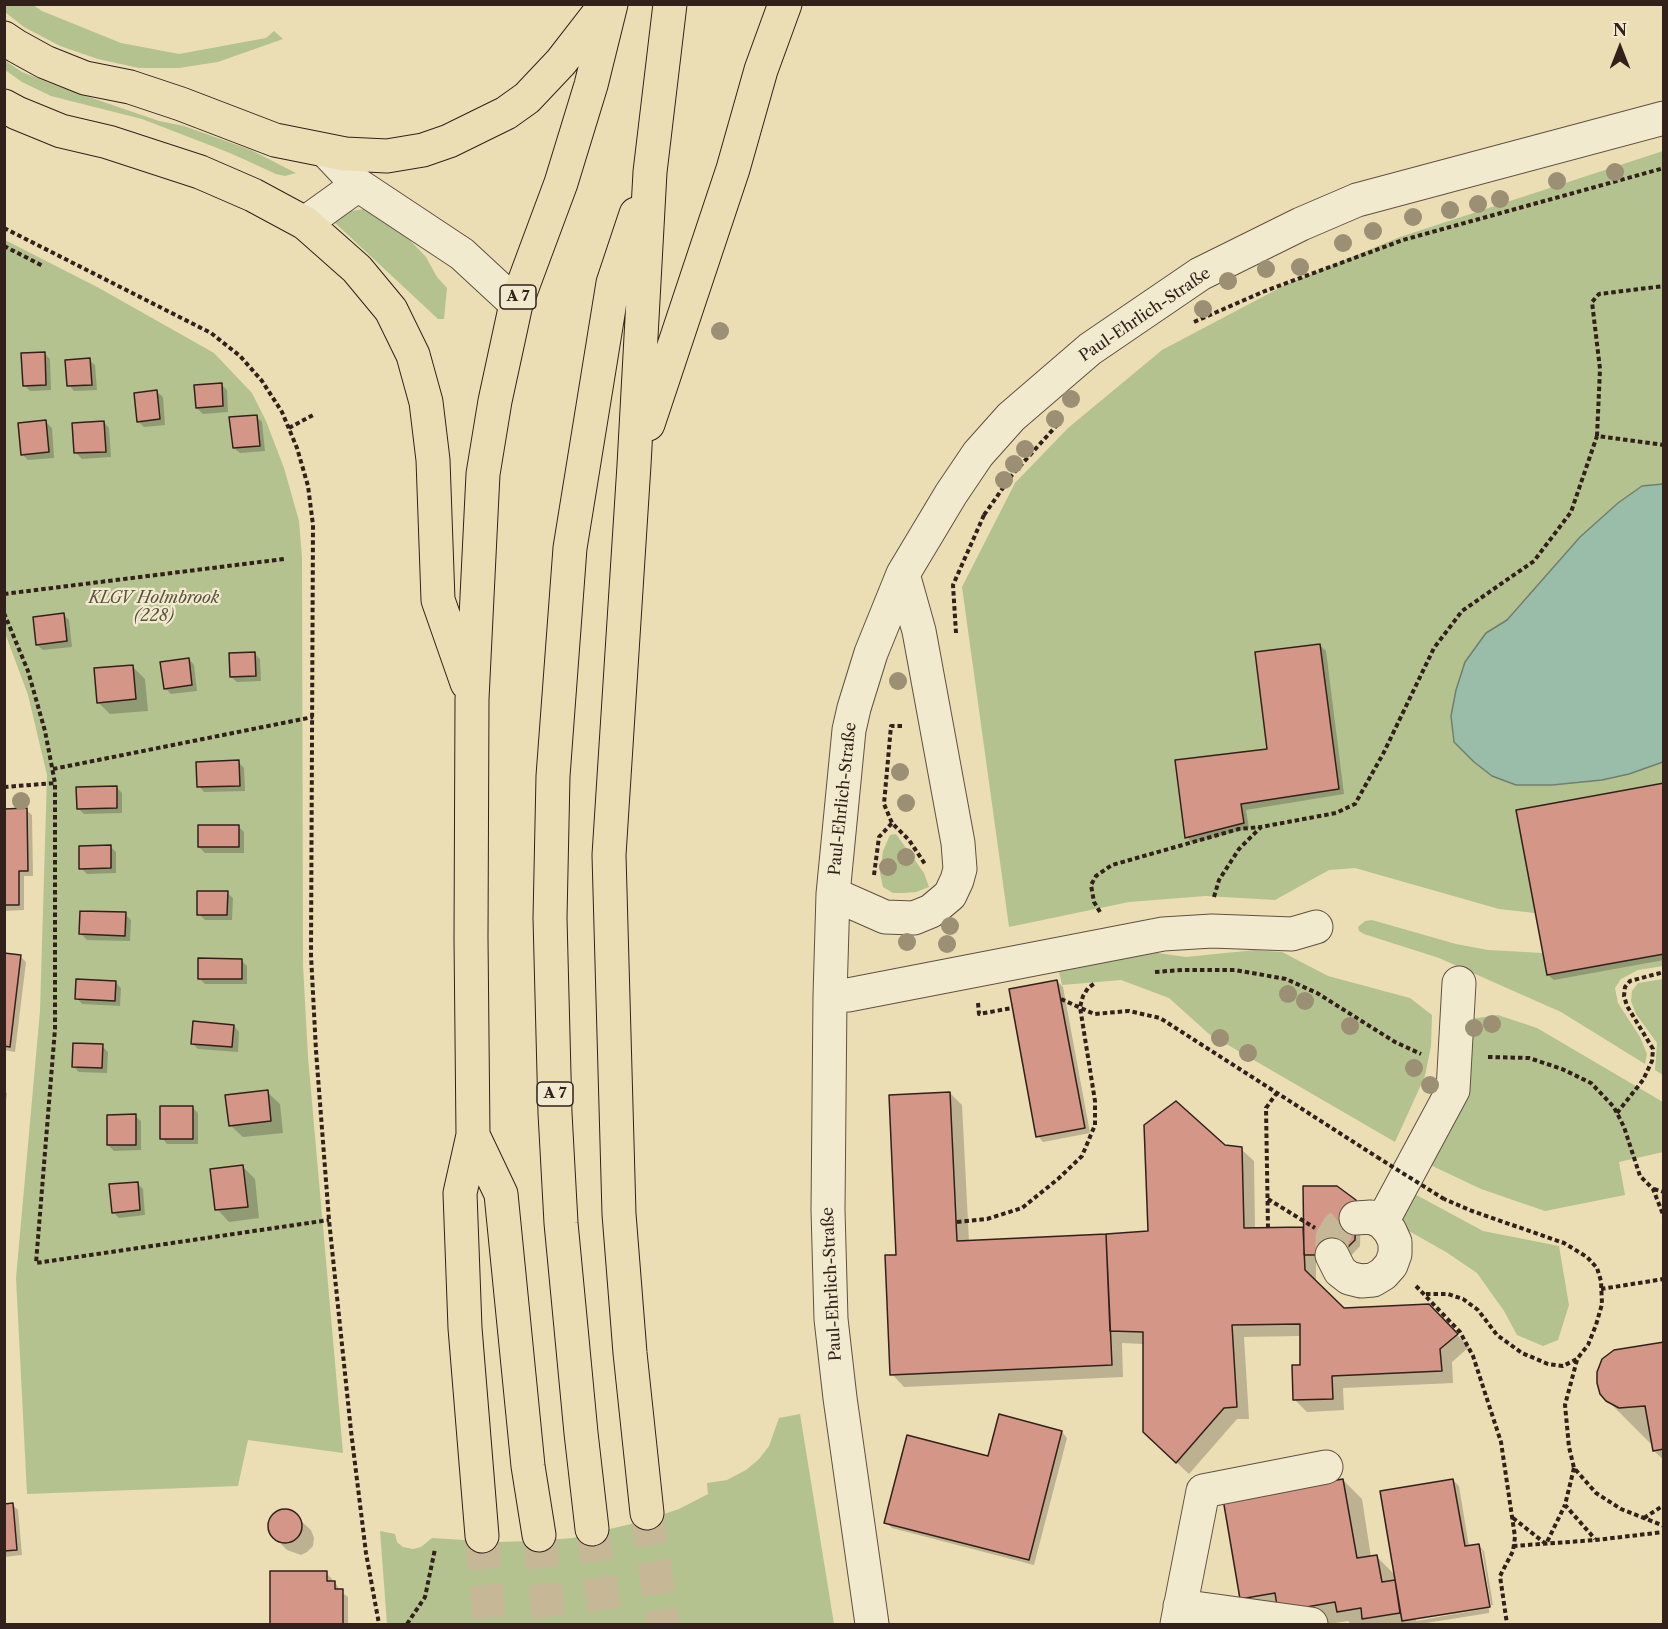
<!DOCTYPE html>
<meta charset="utf-8">
<style>
body{margin:0}
#map{position:relative;width:1668px;height:1629px;overflow:hidden;background:#ebdeb5;font-family:"Libre Caslon Text",serif}
canvas{display:block}
.frame{position:absolute;inset:0;border:6px solid #32211a;pointer-events:none}
.north{position:absolute;left:1590px;top:18px;width:60px;height:60px;-webkit-text-stroke:4px #f2eacf;paint-order:stroke;rotate:0deg;font-size:16px;font-weight:700;line-height:24px;text-align:center;color:#32211a}
.north::after{content:'';display:block;margin:auto;width:21px;height:27px;background:#32211a;clip-path:polygon(50% 0,100% 100%,50% 72%,0 100%)}
</style>
<div id="map">
<canvas width="1668" height="1629"></canvas>
<div class="frame"></div>
<div class="north">N</div>
</div>
<script>
const ctx = document.querySelector('canvas').getContext('2d');
ctx.lineJoin = 'round';
function paint(path, color) { ctx.fillStyle = color; ctx.fill(path, 'evenodd'); }
const shape = rows => new Path2D(rows.map(r => 'M' + r).join(''));
function trace(path, color, width, dash) { ctx.strokeStyle = color; ctx.lineWidth = width; ctx.lineCap = dash ? 'butt' : 'round'; ctx.setLineDash(dash || []); ctx.stroke(path); }
function label(font, color, halo, rows, align = 'center') {
  ctx.font = font + ' "Libre Caslon Text",serif'; ctx.lineWidth = 4.5; ctx.setLineDash([]); ctx.textBaseline = 'middle'; ctx.strokeStyle = halo; ctx.fillStyle = color; for (const [text, x, y, turn = 0] of rows) {
    ctx.save(); ctx.translate(x, y); ctx.rotate((+turn || 0) * Math.PI / 180); ctx.textAlign = isNaN(turn) ? turn : align; if (halo) ctx.strokeText(text, 0, 0); ctx.fillText(text, 0, 0); ctx.restore();
  }
}
paint(shape([
 [4,5,33,5,42,11,121,43,179,54,266,38,274,31,283,39,218,62,179,68,139,68,98,59,60,46,24,27,5,12],
 [4,60,22,72,57,86,159,121,184,126,251,150,296,173,285,176,276,174,230,153,142,119,51,96,22,82,5,70],
 [1663,151,1663,484,1642,486,1618,503,1580,537,1507,620,1486,633,1456,690,1451,716,1454,742,1474,762,1492,776,1516,785,1552,785,1602,780,1629,774,1663,762,1663,783,1516,810,1535,913,1499,909,1355,868,1329,870,1275,900,1206,896,1129,902,1009,927,962,587,1015,483,1068,428,1162,350,1287,284,1400,237],
 [364,209,402,232,426,257,437,277,447,288,444,319,438,319,333,221,338,213],
 [5,240,99,288,214,353,252,393,266,421,284,468,299,521,302,557,303,965,308,1057,343,1453,248,1440,238,1486,27,1494,16,1278,40,1011,47,775,28,695,5,633],
 [896,834,924,873,929,887,916,892,904,893,893,893,883,887,880,873,883,851,890,835],
 [1372,920,1456,944,1488,950,1543,953,1547,975,1663,954,1663,966,1638,970,1621,979,1615,988,1618,1003,1640,1037,1647,1054,1645,1064,1561,1012,1439,958,1364,934,1359,931,1358,927,1365,921],
 [1137,950,1186,957,1255,950,1282,952,1328,976,1410,998,1432,1015,1431,1046,1425,1076,1395,1142,1209,1034,1169,998,1121,980,1062,985,1058,968],
 [1663,979,1664,979,1663,1075,1655,1070,1657,1043,1636,1014,1631,1001,1632,991,1638,983],
 [1498,1015,1537,1028,1663,1102,1663,1152,1619,1162,1625,1195,1545,1211,1481,1189,1426,1163,1470,1019],
 [1411,1192,1483,1231,1559,1246,1569,1305,1558,1340,1543,1346,1517,1335,1504,1311,1477,1273,1446,1252,1393,1222],
 [800,1414,834,1624,387,1624,380,1531,395,1534,397,1542,403,1547,413,1549,421,1547,432,1538,497,1542,534,1541,573,1538,643,1521,679,1509,708,1494,707,1483,727,1480,746,1470,759,1459,769,1446,779,1418]
]), '#b4c290');
const water = shape([
 [1663,484,1663,762,1629,774,1602,780,1552,785,1516,785,1492,776,1474,762,1454,742,1451,716,1456,690,1465,662,1486,633,1507,620,1580,537,1618,503,1642,486,1663,484]
]);
paint(water, '#99bda8');
trace(water, '#707f6f', 1.5);
paint(shape([
 [44,353,50,359,51,390,30,391,24,385],
 [89,360,95,365,97,390,74,391,69,385],
 [221,384,227,390,228,412,203,414,197,408],
 [157,392,163,397,165,425,144,427,138,421],
 [256,416,262,422,265,451,240,453,234,448],
 [46,422,52,428,54,458,28,460,22,454],
 [104,422,109,428,111,457,82,459,76,453],
 [63,614,69,620,72,647,43,650,37,645],
 [1320,645,1326,651,1344,794,1246,810,1249,828,1192,843,1187,837,1269,750],
 [254,653,260,659,261,681,237,682,231,677],
 [189,659,194,665,197,691,171,694,165,688],
 [133,667,145,679,148,711,110,714,98,702],
 [238,762,244,768,245,791,204,792,199,786],
 [1664,785,1664,960,1554,980,1548,975],
 [116,787,122,793,122,813,84,814,78,808],
 [4,810,26,810,32,815,33,876,24,876,24,910,4,911],
 [238,826,244,832,244,853,205,853,199,847],
 [110,846,116,852,116,873,87,874,81,868],
 [227,893,233,898,232,920,205,920,199,914],
 [125,914,131,920,130,941,87,940,81,934],
 [4,954,20,956,26,962,15,1052,4,1050],
 [241,960,247,966,247,984,205,984,199,978],
 [1057,981,1063,987,1090,1133,1043,1142,1038,1136],
 [115,982,121,988,120,1006,82,1004,77,998],
 [234,1026,239,1032,238,1052,198,1049,192,1043],
 [102,1046,108,1052,107,1073,79,1072,73,1066],
 [4,1091,7,1093,4,1115],
 [267,1092,280,1104,283,1133,243,1137,230,1125],
 [950,1093,962,1105,969,1242,1149,1233,1224,1147,1241,1149,1254,1161,1255,1229,1303,1229,1305,1231,1361,1208,1360,1246,1346,1261,1316,1260,1316,1283,1344,1309,1428,1306,1469,1347,1452,1362,1453,1383,1343,1388,1344,1410,1307,1412,1295,1400,1301,1367,1301,1336,1244,1337,1249,1419,1237,1419,1189,1474,1157,1444,1144,1344,1122,1343,1123,1377,904,1387,892,1374,897,1256],
 [192,1107,198,1113,198,1144,167,1144,162,1138],
 [135,1116,141,1121,141,1150,114,1151,108,1145],
 [243,1167,255,1179,259,1218,229,1222,217,1209],
 [137,1183,143,1189,145,1215,119,1218,113,1212],
 [1664,1343,1664,1460,1654,1451,1653,1446,1607,1400],
 [1062,1432,1067,1438,1034,1565,892,1528,886,1522,989,1458],
 [1343,1480,1362,1499,1371,1557,1376,1556,1395,1575,1453,1480,1459,1486,1469,1547,1479,1546,1484,1551,1493,1605,1491,1605,1482,1550,1479,1550,1416,1617,1416,1621,1489,1608,1489,1613,1420,1624,1351,1624,1348,1621,1329,1624,1293,1624,1241,1599],
 [12,1504,18,1510,22,1555,4,1557,4,1505],
 [283,1511,291,1512,311,1530,314,1538,313,1546,307,1552,301,1555,287,1550,274,1537,270,1531,270,1522,275,1514],
 [271,1573,326,1573,332,1579,332,1582,335,1582,340,1591,348,1597,348,1624,271,1624]
]), '#0003');
const building = shape([
 [45,352,46,385,23,386,21,353,45,352],
 [90,358,92,385,67,386,65,360,90,358],
 [222,383,223,406,196,408,194,385,222,383],
 [157,390,160,419,137,422,134,393,157,390],
 [257,415,260,446,233,448,229,417,257,415],
 [46,420,49,452,21,455,18,423,46,420],
 [104,421,106,452,74,453,72,423,104,421],
 [64,613,67,641,36,645,33,617,64,613],
 [1320,644,1339,789,1241,804,1244,823,1185,838,1175,760,1267,749,1255,652,1320,644],
 [255,652,256,676,230,677,229,653,255,652],
 [189,658,192,685,164,689,160,662,189,658],
 [133,665,136,699,97,703,94,668,133,665],
 [239,760,240,786,197,787,196,762,239,760],
 [1664,783,1664,954,1547,975,1516,810,1664,783],
 [117,786,117,808,77,809,76,787,117,786],
 [27,808,28,871,19,871,19,905,4,905,4,809,27,808],
 [198,825,239,825,239,847,198,847,198,825],
 [111,845,111,868,79,869,79,846,111,845],
 [197,891,228,891,227,915,197,915,197,891],
 [80,911,126,912,125,936,79,934,80,911],
 [4,953,21,955,10,1047,4,1046,4,953],
 [198,958,242,959,242,979,198,979,198,958],
 [76,979,116,981,115,1001,75,999,76,979],
 [1057,980,1085,1128,1036,1137,1009,989,1057,980],
 [193,1021,234,1025,232,1047,191,1044,193,1021],
 [73,1043,103,1044,102,1068,72,1067,73,1043],
 [268,1090,271,1121,229,1126,225,1095,268,1090],
 [950,1092,957,1241,1106,1234,1112,1365,890,1375,885,1255,896,1255,889,1095,950,1092],
 [1176,1101,1225,1145,1242,1147,1244,1228,1303,1227,1305,1270,1344,1308,1429,1304,1458,1334,1440,1349,1442,1371,1332,1376,1333,1399,1293,1400,1292,1365,1300,1365,1300,1324,1232,1325,1237,1407,1224,1408,1176,1463,1143,1432,1143,1332,1110,1331,1106,1234,1148,1231,1144,1125,1176,1101],
 [160,1106,193,1106,193,1139,160,1139,160,1106],
 [136,1114,136,1145,107,1145,107,1115,136,1114],
 [243,1165,248,1207,215,1210,210,1169,243,1165],
 [138,1182,140,1210,112,1213,109,1184,138,1182],
 [1303,1186,1337,1186,1356,1200,1355,1240,1340,1255,1304,1255,1303,1186],
 [1664,1342,1664,1449,1653,1451,1645,1406,1619,1408,1606,1401,1600,1394,1597,1383,1597,1372,1602,1359,1614,1350,1664,1342],
 [999,1414,1062,1431,1029,1560,884,1523,907,1435,988,1456,999,1414],
 [1343,1479,1357,1558,1377,1555,1382,1582,1395,1580,1400,1613,1362,1619,1361,1608,1337,1612,1335,1602,1278,1612,1275,1593,1240,1599,1223,1499,1343,1479],
 [1453,1479,1465,1546,1479,1544,1490,1607,1402,1621,1380,1491,1453,1479],
 [13,1503,17,1550,4,1551,4,1504,13,1503],
 '268 1526a17 17 0 1 1 34 0a17 17 0 1 1-34 0Z',
 [270,1571,327,1571,327,1581,335,1581,335,1589,343,1589,343,1624,270,1624,270,1571]
]);
paint(building, '#d49687');
trace(building, '#32211a', 1.5);
trace(shape([
 [1332,1255,1332,1238,1338,1228,1348,1220,1356,1218]
]), '#c6b896', 33, [33, 16]);
trace(shape([
 [647,1513,663,1624],
 [592,1529,607,1624],
 [539,1535,550,1624],
 [482,1536,489,1624]
]), '#c6b896', 33, [33, 16]);
const minor = shape([
 [326,151,358,185,462,254,516,304],
 [305,223,358,185],
 [833,894,885,917,914,918,931,911,950,895,957,880,960,869,958,843,919,631,903,574],
 [830,996,848,995,1163,934,1212,931,1292,934,1316,927],
 [1382,1222,1453,1090,1459,983],
 [1332,1255,1340,1271,1349,1278,1361,1281,1373,1280,1383,1274,1391,1265,1395,1254,1395,1242,1390,1231,1382,1222,1371,1217,1356,1218],
 [1180,1606,1311,1624],
 [872,1624,840,1398,831,1319,828,1210,830,996,833,894,849,730,854,708,871,653,903,574,951,494,978,454,1011,417,1090,349,1200,274,1301,224,1357,200,1664,118],
 [1177,1624,1203,1491,1326,1467]
]);
const highway = shape([
 [4,38,16,46,45,62,85,78,130,87,181,104,275,140,345,154,387,156,423,150,449,141,506,113,527,98,561,62,606,4],
 [4,106,17,113,61,131,108,142,200,172,253,195,305,223,357,269,391,310,413,355,426,402,433,460,438,600,467,683],
 [648,424,733,169,761,70,785,4],
 [473,1135,501,1194,528,1466,539,1535],
 [647,1513,630,1353,619,1214,609,855,634,465,650,172,670,4],
 [592,1529,581,1433,561,1223,555,1113,550,918,553,776,570,548,613,283,636,214],
 [482,1536,465,1328,460,1193,473,1135,471,938,472,699,483,474,495,401,516,304,561,183,591,85,611,4]
]);
trace(minor, '#605041', 35);
trace(highway, '#32211a', 35);
trace(shape([
 [4,228,211,333,240,356,262,381,282,412,297,448,308,486,313,525,311,955,316,1051,329,1220,351,1431,366,1553,379,1624],
 [4,246,43,266],
 [1194,322,1265,291,1403,240,1664,168],
 [289,428,313,415],
 [1597,436,1600,369,1592,302,1599,294,1664,286],
 [984,515,1012,475,1057,425],
 [4,594,284,559],
 [4,613,28,671,45,731,55,783,55,1029,36,1263,329,1220],
 [956,633,953,585,984,515,982,513],
 [902,726,891,726,884,804,892,823,909,840,925,864],
 [53,769,313,717],
 [4,787,55,783],
 [874,875,879,837,892,823],
 [1214,897,1219,880,1239,849,1261,827,1336,813,1355,804,1383,754,1434,648,1462,611,1534,561,1571,512,1597,436,1664,445],
 [1100,912,1094,902,1091,885,1096,876,1112,865,1239,829,1260,827],
 [1155,972,1182,970,1235,970,1286,979,1317,993,1395,1042,1421,1054],
 [1061,999,1094,1014,1129,1011,1160,1018,1377,1157],
 [978,1003,979,1014,1012,1008],
 [1488,1057,1529,1058,1562,1069,1591,1083,1613,1106,1617,1113,1624,1127,1640,1176,1653,1189,1664,1217],
 [1617,1113,1643,1080,1652,1061,1653,1049,1627,1006,1624,996,1625,987,1630,981,1664,972],
 [1654,1189,1664,1192],
 [1268,1199,1315,1228],
 [957,1222,987,1219,1022,1208,1058,1179,1082,1156,1095,1125,1095,1101,1080,1007,1083,996,1088,988,1095,983],
 [1268,1228,1266,1108,1276,1094],
 [1416,1286,1460,1332,1473,1356,1501,1442,1515,1537,1513,1551,1500,1576,1507,1624],
 [1601,1289,1664,1279],
 [1426,1294,1448,1294,1463,1299,1478,1310,1497,1335,1522,1353,1548,1364,1563,1366,1577,1359,1588,1345,1596,1325,1602,1304,1601,1281,1597,1268,1587,1257,1564,1243,1472,1211,1444,1199],
 [1577,1360,1565,1405,1569,1447,1574,1468,1596,1493,1621,1509,1664,1526],
 [1574,1468,1565,1505,1595,1539],
 [1513,1518,1546,1544,1565,1505],
 [1644,1518,1664,1505],
 [1513,1546,1596,1540,1664,1532],
 [407,1624,425,1597,435,1549]
]), '#32211a', 4, [4.5, 3]);
trace(minor, '#f2eacf', 33);
trace(highway, '#ebdeb5', 33);
trace(shape([
 [1377,1157,1444,1199]
]), '#32211a', 4, [4.5, 3]);
ctx.fillStyle = '#9b9073';
for (const [x, y] of [
 [1615,172],
 [1557,181],
 [1500,199],
 [1478,204],
 [1450,210],
 [1413,217],
 [1373,231],
 [1343,243],
 [1300,267],
 [1266,269],
 [1228,281],
 [1203,309],
 [720,331],
 [1071,399],
 [1055,419],
 [1025,449],
 [1014,464],
 [1004,480],
 [898,681],
 [900,772],
 [21,801],
 [906,803],
 [906,857],
 [888,867],
 [950,926],
 [907,942],
 [947,944],
 [1288,994],
 [1305,1001],
 [1492,1024],
 [1350,1026],
 [1474,1028],
 [1220,1038],
 [1248,1053],
 [1414,1068],
 [1430,1085]
]) { ctx.beginPath(); ctx.arc(x, y, 9, 0, 2 * Math.PI); ctx.fill(); }
for (const [x, y, w] of [
 [518,297,36],
 [555,1094,36]
]) { const box = new Path2D(); box.roundRect(x - w / 2, y - 12, w, 24, 4.5); ctx.fillStyle = '#f2eacf'; ctx.fill(box); trace(box, '#32211a', 1.5); }
label('bold 15px', '#32211a', null, [
 ["A 7",518,297],
 ["A 7",555,1094]
]);
label('16px', '#32211a', '#f2eacf', [
 ["Paul-Ehrlich-Straße",1145,315,-34],
 ["Paul-Ehrlich-Straße",843,799,-84],
 ["Paul-Ehrlich-Straße",832,1284,-93]
]);
label('italic 16px', '#59513d', '#f2eacf', [
 ["KLGV Holmbrook",154,598],
 ["(228)",154,616]
]);
</script>
